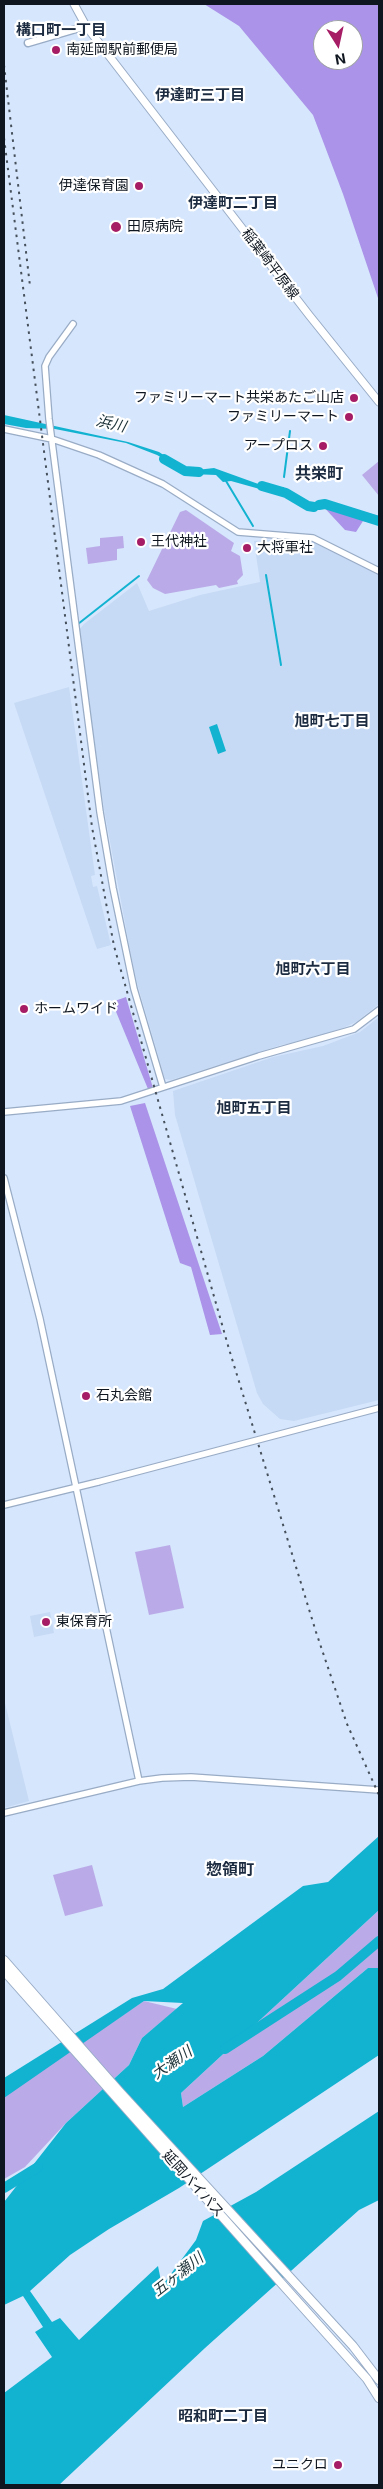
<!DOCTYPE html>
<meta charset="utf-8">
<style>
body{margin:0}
#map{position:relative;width:383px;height:2489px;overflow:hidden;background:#d6e6fc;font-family:Inter,sans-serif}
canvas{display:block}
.frame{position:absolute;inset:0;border:5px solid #0f161f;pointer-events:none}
.north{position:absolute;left:313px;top:20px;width:50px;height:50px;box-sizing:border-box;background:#fff;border:1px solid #9fa2a5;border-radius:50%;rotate:170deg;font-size:14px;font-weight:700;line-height:20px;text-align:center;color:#0f161f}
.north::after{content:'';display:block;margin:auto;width:18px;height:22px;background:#a61d65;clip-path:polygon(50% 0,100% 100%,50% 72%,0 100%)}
</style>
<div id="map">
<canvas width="383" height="2489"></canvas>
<div class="frame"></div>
<div class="north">N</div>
</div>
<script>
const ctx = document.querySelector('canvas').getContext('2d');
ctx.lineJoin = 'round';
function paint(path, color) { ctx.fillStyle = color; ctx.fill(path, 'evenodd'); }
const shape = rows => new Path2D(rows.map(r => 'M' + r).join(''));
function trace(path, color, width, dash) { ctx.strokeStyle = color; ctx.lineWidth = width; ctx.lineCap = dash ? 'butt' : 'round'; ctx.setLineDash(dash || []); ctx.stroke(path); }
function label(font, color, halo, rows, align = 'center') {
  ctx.font = font + ' Inter,"Noto Sans JP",sans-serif'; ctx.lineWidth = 4.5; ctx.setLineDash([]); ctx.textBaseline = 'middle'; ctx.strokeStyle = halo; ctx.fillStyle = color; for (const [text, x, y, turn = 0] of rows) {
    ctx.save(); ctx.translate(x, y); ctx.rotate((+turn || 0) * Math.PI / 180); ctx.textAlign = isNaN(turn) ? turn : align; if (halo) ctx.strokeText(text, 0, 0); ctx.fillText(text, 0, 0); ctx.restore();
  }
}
paint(shape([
 [291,539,315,542,328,550,330,548,379,575,379,1004,356,1022,343,1028,299,1042,281,1045,171,1080,165,1079,137,983,130,950,104,809,79,630,84,624,137,583,149,611,200,595,260,582,254,541],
 [69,687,95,875,91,876,93,887,97,886,111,945,97,949,14,703],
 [379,1017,379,1400,294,1421,280,1419,263,1404,257,1393,175,1115,173,1091,273,1057,323,1046,360,1032],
 [50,1612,54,1633,34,1637,30,1616],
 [4,1699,29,1801,4,1808]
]), '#c6daf5');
paint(shape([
 [379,461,379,496,362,475],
 [186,510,234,543,231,551,240,556,243,575,237,581,238,584,219,588,216,585,165,594,153,588,147,580,180,512],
 [123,536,124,548,117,549,117,560,88,564,86,548,100,546,100,538],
 [170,1545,184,1608,149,1615,135,1552],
 [92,1865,103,1906,65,1916,53,1875],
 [379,1910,379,1968,368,1968,263,2056,183,2107,181,2093],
 [144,2001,177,2009,142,2038,129,2065,66,2123,25,2167,4,2179,4,2094]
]), '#baabe8');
paint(shape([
 [204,4,379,4,379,301,343,194,313,115,239,26],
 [323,30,353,30,353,60,323,60],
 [324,500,379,516,379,525,363,521,356,532,345,530,320,503],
 [126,997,153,1088,148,1089,112,1002],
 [145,1103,222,1334,210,1335,191,1267,180,1263,130,1106]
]), '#aa93e8');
paint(shape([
 [4,415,128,442,159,452,188,471,214,468,275,490,274,493,231,481,223,482,216,475,191,474,157,455,126,443,55,429,26,428,4,424],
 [217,724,226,751,218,754,209,727],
 [379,1836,379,1910,181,2093,183,2107,263,2056,368,1968,379,1968,379,2055,179,2188,109,2229,70,2255,30,2291,52,2322,60,2318,79,2340,158,2266,162,2286,196,2240,203,2221,256,2192,379,2111,379,2200,359,2210,205,2348,59,2485,4,2485,4,2393,52,2357,35,2332,43,2327,23,2296,4,2305,4,2202,66,2123,129,2065,142,2038,183,2003,144,2001,4,2098,4,2078,132,1998,163,1989,303,1886,328,1882]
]), '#12b2d1');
trace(shape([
 [284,477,290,431],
 [226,481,253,526],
 [282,492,283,488],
 [266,575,281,665],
 [78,624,139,576]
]), '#12b2d1', 2);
trace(shape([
 [164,459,185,471,199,472],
 [262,486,286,493,308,506,314,507],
 [319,505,325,504,379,521],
 [225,2049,338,1976,379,1941],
 [4,2188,38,2167]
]), '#12b2d1', 10);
const tertiary = shape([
 [73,324,49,357,45,366,49,419,100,812,113,888,134,989,163,1087],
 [4,429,52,439,99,455,163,484,238,532,313,538,379,571],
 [4,1112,121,1101,259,1056,354,1029,379,1010],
 [4,1178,40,1319,139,1781],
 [4,1505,98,1482],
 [4,1813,139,1781,162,1778,191,1777,379,1790]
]);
const secondary = shape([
 [28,43,86,26]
]);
const primary = shape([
 [74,4,86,26,309,315,379,402]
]);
const trunk = shape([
 [4,1960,119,2091,353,2346,379,2380],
 [4,1971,282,2284,367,2379,379,2398]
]);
trace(tertiary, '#99acc6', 8);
trace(secondary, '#99acc6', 9);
trace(primary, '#99acc6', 9);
trace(trunk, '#99acc6', 10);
trace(tertiary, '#fff', 5.5);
trace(secondary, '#fff', 6);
trace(primary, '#fff', 7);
trace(trunk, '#fff', 8);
trace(shape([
 [4,65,30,286],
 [4,138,92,827,114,946,229,1349,316,1632,347,1724,379,1795]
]), '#46505c', 2, [2.5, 5]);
const tertiaryBridge = shape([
 [98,1482,379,1408]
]);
trace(tertiaryBridge, '#99acc6', 8, []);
trace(tertiaryBridge, '#fff', 5.5);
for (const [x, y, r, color] of [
 [56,50,5,"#a61d65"],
 [139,186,5,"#a61d65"],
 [116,227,6,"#a61d65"],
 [354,398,5,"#a61d65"],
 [349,417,5,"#a61d65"],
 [323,446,5,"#a61d65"],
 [141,542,5,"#a61d65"],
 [247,548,5,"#a61d65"],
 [24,1009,5,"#a61d65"],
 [86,1396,5,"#a61d65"],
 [46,1622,5,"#a61d65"],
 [338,2465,5,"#a61d65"]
]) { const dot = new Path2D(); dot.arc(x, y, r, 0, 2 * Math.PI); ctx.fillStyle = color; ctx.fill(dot); trace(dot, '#fff', 2); }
label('14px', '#0f161f', '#fff', [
 ["南延岡駅前郵便局",66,50],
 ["伊達保育園",129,186,"right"],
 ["田原病院",127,227],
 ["ファミリーマート共栄あたご山店",344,398,"right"],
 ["ファミリーマート",339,417,"right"],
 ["アープロス",313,446,"right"],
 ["王代神社",151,542],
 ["大将軍社",257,548],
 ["ホームワイド",34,1009],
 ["石丸会館",96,1396],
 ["東保育所",56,1622],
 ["ユニクロ",328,2465,"right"]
], 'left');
label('14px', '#0f161f', '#fff', [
 ["稲葉崎平原線",270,264,53],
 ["延岡バイパス",193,2184,48]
]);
label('bold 15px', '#1c2b40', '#fff', [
 ["構口町一丁目",61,30],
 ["伊達町三丁目",200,95],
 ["伊達町二丁目",233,203],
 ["旭町七丁目",332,721],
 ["旭町六丁目",313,969],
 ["旭町五丁目",254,1108],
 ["昭和町二丁目",223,2416]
]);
label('italic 15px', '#1c3238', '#fff', [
 ["浜川",111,424,13],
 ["大瀬川",172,2063,-35],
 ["五ヶ瀬川",178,2275,-38]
]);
label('bold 16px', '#1c2b40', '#fff', [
 ["共栄町",319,474],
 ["惣領町",230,1870]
]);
</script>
